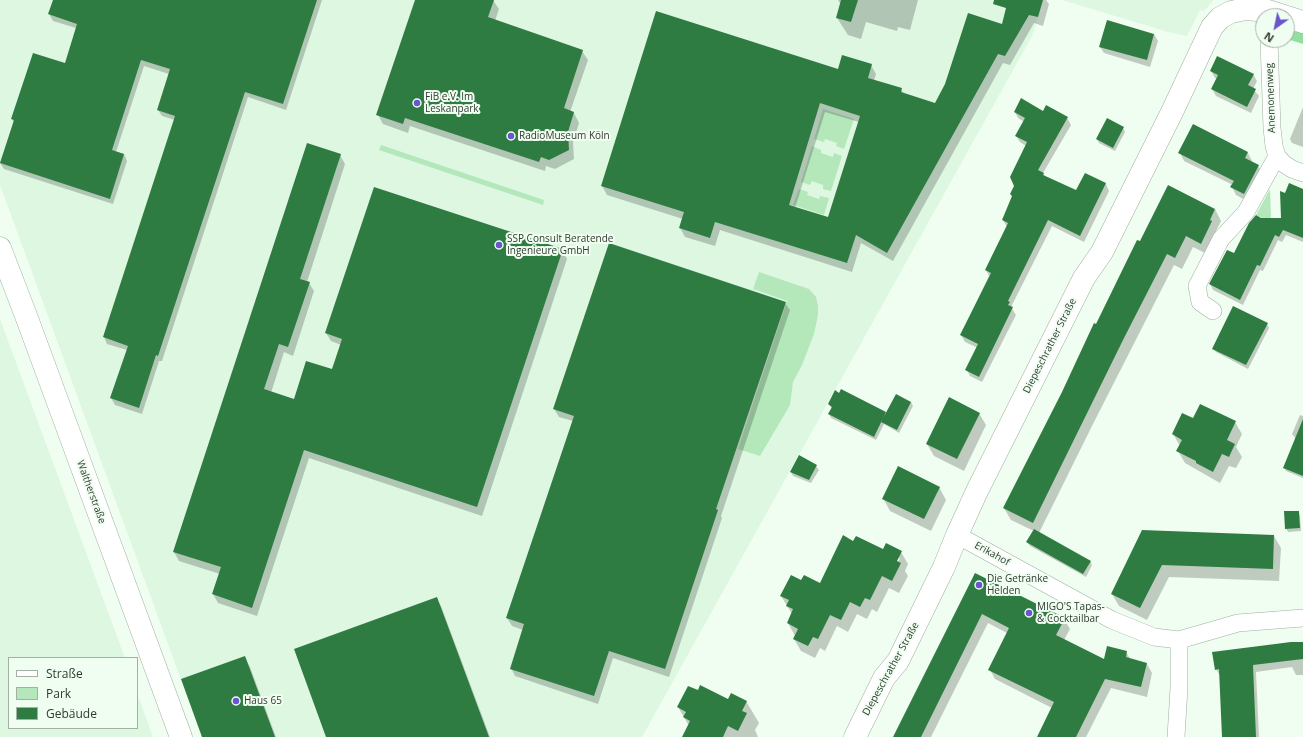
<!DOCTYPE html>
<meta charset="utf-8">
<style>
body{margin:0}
#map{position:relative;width:1303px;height:737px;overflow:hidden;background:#f0fef1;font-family:"Open Sans",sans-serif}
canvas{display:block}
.legend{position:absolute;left:8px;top:657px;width:130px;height:72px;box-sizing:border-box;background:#f0fef1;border:1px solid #a4afa5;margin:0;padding:5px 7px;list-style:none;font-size:12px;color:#313932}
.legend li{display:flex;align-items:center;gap:8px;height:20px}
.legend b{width:20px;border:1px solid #a4afa5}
.north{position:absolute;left:1255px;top:8px;width:40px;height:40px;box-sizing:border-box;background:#f0fef1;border:1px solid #a4afa5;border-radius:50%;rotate:213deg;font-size:11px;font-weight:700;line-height:16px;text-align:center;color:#313932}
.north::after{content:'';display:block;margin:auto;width:14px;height:18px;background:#6955ce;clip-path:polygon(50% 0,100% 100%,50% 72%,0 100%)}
</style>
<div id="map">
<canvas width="1303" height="737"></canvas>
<ul class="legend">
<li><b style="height:5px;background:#fff"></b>Straße</li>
<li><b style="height:11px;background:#b4e8bb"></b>Park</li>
<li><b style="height:11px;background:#2f7c42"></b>Gebäude</li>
</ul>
<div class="north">N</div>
</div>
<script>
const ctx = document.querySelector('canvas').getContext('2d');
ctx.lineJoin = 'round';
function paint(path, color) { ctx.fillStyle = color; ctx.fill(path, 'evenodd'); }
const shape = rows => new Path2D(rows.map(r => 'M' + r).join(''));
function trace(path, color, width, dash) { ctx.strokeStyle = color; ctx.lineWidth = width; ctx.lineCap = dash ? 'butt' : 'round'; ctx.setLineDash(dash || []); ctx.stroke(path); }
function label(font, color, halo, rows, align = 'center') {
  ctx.font = font + ' "Open Sans",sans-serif'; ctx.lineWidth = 4; ctx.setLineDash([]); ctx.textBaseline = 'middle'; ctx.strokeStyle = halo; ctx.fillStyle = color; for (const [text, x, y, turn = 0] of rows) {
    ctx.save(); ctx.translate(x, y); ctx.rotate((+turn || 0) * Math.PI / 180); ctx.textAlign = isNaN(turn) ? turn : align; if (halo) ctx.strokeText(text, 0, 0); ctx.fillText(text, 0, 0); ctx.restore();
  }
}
paint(shape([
 [0,0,1043,0,1032,36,642,737,202,737,0,185],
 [1062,0,1214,0,1204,11,1200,10,1187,36,1168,32],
 [0,319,125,658,9,658,9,728,137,728,137,693,153,737,0,737]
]), '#def7e1');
paint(shape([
 [823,109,854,119,844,149,836,146,837,143,825,139,824,142,814,139],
 [381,145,544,200,543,205,379,150],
 [812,146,821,150,821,153,833,157,834,153,842,156,831,191,823,189,823,185,812,181,810,185,801,182],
 [799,189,808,192,807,195,819,199,820,196,829,198,824,215,793,205],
 [1270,189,1271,217,1270,218,1270,222,1256,215],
 [759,272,809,289,816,297,818,306,818,315,814,334,802,365,793,382,790,405,760,456,738,449,787,301,753,289]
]), '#b4e8bb');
paint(shape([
 [1296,31,1303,31,1303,44,1287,39,1287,37,1291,33]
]), '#92e09f');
paint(shape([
 [54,0,322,0,286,110,248,97,162,361,159,361,142,414,115,405,111,398,127,350,107,344,104,337,175,120,162,116,158,110,169,74,144,66,116,152,124,154,127,161,113,204,4,169,0,163,14,123,12,119,34,54,66,65,76,28,53,21,49,14],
 [416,0,493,0,499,9,495,21,582,51,588,60,570,112,574,113,579,123,573,142,574,159,555,169,546,166,545,171,410,126,408,133,383,124,378,115],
 [838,0,918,0,910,30,898,27,897,31,866,22,861,39,848,35,837,18,841,5],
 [1010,0,1046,0,1049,4,1043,26,1034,23,1010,65,1003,63,893,261,861,243,852,272,720,230,715,246,685,237,680,228,683,219,607,195,602,186,839,70,871,65,876,74,874,81,901,89,904,94,935,104,1003,25],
 [825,112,859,122,829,218,795,208],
 [1154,34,1158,41,1150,67,1104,53,1100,47],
 [1211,71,1253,74,1257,81,1253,89,1259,96,1251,113,1216,96,1212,89,1217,79,1215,78],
 [1303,107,1303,147,1292,143,1290,139],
 [1015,112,1044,112,1067,118,1071,125,1043,173,1045,176,1077,191,1086,174,1106,184,1109,191,1084,242,1052,226,1011,307,1016,315,982,382,970,376,967,370,978,348,965,342,961,335,989,276,986,270,1007,227,1003,220,1013,198,1011,194,1015,186,1026,146,1020,142,1016,136,1024,122,1018,118],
 [1193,126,1248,153,1252,161,1251,162,1258,166,1263,174,1249,202,1236,195,1232,187,1233,185,1184,161,1180,153],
 [1123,128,1125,132,1115,151,1099,143,1097,139],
 [340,155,345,164,307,282,309,283,314,291,293,356,284,352,271,393,294,400,332,370,341,345,331,341,326,333,562,250,567,259,482,516,309,458,257,616,218,603,213,594,220,574,179,561,174,552],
 [1303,190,1303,242,1286,235,1282,242,1278,240,1263,271,1260,270,1243,305,1213,290,1210,284,1235,255,1261,219,1282,219,1286,194],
 [1215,209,1221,221,1216,231,1218,233,1207,254,1193,247,1182,269,1174,265,1093,424,1039,533,1090,561,1092,565,1086,577,1030,546,1027,542,1034,531,1011,520,1004,508,1096,325,1140,242],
 [785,303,790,310,721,516,722,518,669,677,613,658,598,704,515,676,511,668,523,630,512,626,507,618,573,421,559,417,554,409],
 [1267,324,1269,328,1248,369,1216,352,1214,349],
 [840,394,887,414,911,402,913,406,899,433,884,424,876,440,831,418,829,414,832,409,829,404],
 [979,413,986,425,964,471,934,456,927,444],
 [1300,415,1303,416,1303,478,1286,471,1284,467,1296,439,1292,434],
 [1193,420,1235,422,1242,434,1236,447,1242,457,1236,468,1229,466,1220,483,1185,463,1178,451,1180,446,1173,434],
 [816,466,819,470,811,483,793,476,791,472],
 [939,487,946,500,931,531,890,511,883,498],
 [1298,512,1300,516,1301,531,1288,532,1286,528],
 [1143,531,1274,536,1281,548,1279,581,1169,577,1147,620,1119,606,1112,594],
 [854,542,883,551,901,552,908,564,905,571,908,576,899,593,889,588,877,612,872,609,867,619,857,614,848,632,837,626,825,651,820,648,815,658,801,651,794,639,795,636,788,623,792,614,781,596,802,581,820,584],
 [897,558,900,558,896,566],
 [975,574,1064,619,1070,629,1064,640,1105,660,1126,652,1131,660,1147,664,1152,673,1147,697,1111,688,1086,737,1038,737,1052,708,995,679,990,670,1007,633,988,623,931,737,894,737],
 [436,598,441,606,490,737,327,737],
 [1303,643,1303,675,1296,675,1292,667,1256,672,1259,737,1223,737,1220,676,1216,669],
 [245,657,250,667,276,737,203,737],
 [728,701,746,701,759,723,755,730,758,737,686,737,689,726,678,707]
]), '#0003');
paint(shape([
 [53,0,317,0,283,104,245,92,158,356,156,355,139,408,110,398,128,346,103,337,175,116,157,110,170,69,141,60,112,150,124,154,110,199,0,163,14,120,11,119,33,53,65,63,77,24,48,14],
 [415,0,494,0,488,17,583,50,564,108,574,112,568,132,569,150,549,160,541,157,539,162,405,118,403,124,376,115],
 [841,0,858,0,851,22,836,18],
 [994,0,1043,0,1038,17,1029,15,1005,56,998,54,887,253,856,235,847,263,715,222,710,238,679,228,684,212,601,186,656,11,838,69,842,55,872,64,868,78,902,88,901,92,935,103,945,84,968,13,1002,24,1006,8,993,4],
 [820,103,860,116,828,217,789,205],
 [1107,20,1154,34,1147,60,1099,47],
 [1217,56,1254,74,1248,85,1256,89,1247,107,1211,89,1218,75,1210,71],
 [1021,98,1043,111,1046,105,1068,117,1038,170,1044,173,1043,175,1076,190,1085,173,1106,183,1080,236,1048,220,1008,301,1010,302,1008,305,1013,307,979,377,965,370,978,344,960,335,991,273,985,270,1008,223,1002,220,1012,196,1010,194,1014,186,1010,177,1027,142,1015,136,1025,118,1014,112],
 [1107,118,1124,127,1113,148,1096,139],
 [1193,124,1248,152,1245,158,1259,165,1244,194,1230,187,1234,181,1178,153],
 [307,143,341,154,300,279,310,282,288,347,279,344,264,389,294,399,306,361,332,369,342,339,325,333,374,187,563,249,477,507,304,450,252,608,212,594,221,567,173,552],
 [1289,183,1303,189,1303,238,1283,230,1279,237,1275,235,1260,266,1257,265,1240,300,1209,284,1227,250,1234,253,1249,223,1256,215,1261,218,1281,218,1280,191,1285,193],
 [1168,185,1215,209,1210,220,1212,221,1201,244,1186,236,1175,258,1167,254,1124,338,1033,523,1003,508,1062,392,1094,323,1096,324,1137,240,1140,241],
 [609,243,786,302,716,509,718,510,665,669,609,651,594,696,510,669,524,624,506,618,574,416,553,409],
 [1233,306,1268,323,1246,365,1212,349],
 [841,389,886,412,874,437,828,414,832,407,828,404,835,390,839,393],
 [896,394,911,402,897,430,881,422],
 [949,397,980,413,957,459,926,444],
 [1200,404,1236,421,1227,440,1235,444,1229,457,1222,454,1213,472,1196,463,1196,461,1176,451,1182,440,1172,434,1182,413,1193,418],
 [1303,419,1303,476,1283,468],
 [799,455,817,465,809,480,790,472],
 [898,466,940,487,924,519,882,499],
 [1284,511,1299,511,1300,528,1285,529],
 [1034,529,1091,561,1083,574,1026,542],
 [1142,530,1274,535,1273,569,1162,565,1140,608,1111,594],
 [843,535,853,541,856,536,883,549,886,543,902,551,897,561,901,563,892,581,882,576,870,600,865,598,860,607,850,602,841,620,830,615,818,639,813,637,808,646,793,639,798,629,787,623,793,609,786,606,789,600,780,596,791,575,801,580,804,575,820,583],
 [975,573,1065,618,1056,635,1104,659,1107,646,1127,651,1126,657,1147,663,1141,687,1105,679,1076,737,1037,737,1054,702,988,670,1009,628,982,614,921,737,893,737],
 [437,597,489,737,326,737,294,649],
 [1291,642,1303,642,1303,659,1253,665,1256,737,1222,737,1219,669,1215,670,1212,652],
 [245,656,275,737,202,737,181,679],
 [700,685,728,699,731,693,747,701,742,711,747,713,738,731,728,726,723,737,682,737,690,721,683,717,686,712,677,707,688,686,698,690]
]), '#2f7c42');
const street = shape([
 [1269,40,1272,128,1274,146,1277,156,1284,164,1292,169,1303,173],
 [1213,311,1200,302,1197,286,1221,239,1246,212,1277,156],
 [957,535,1112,620,1154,637,1179,640,1238,623,1303,618],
 [1176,737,1179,688,1179,640]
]);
const secondary = shape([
 [1287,17,1303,22],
 [0,248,28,321,181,737],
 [855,737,884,678,898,661,944,567,957,535,977,491,1084,278,1102,252,1172,112,1212,27,1220,18,1231,12,1246,9,1268,11,1284,16]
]);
trace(street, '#9dae9f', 18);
trace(secondary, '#9dae9f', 23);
trace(street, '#fff', 17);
trace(secondary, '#fff', 22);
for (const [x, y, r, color] of [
 [417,103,4,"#6955ce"],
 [511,136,4,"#6955ce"],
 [499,245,4,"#6955ce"],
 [979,585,4,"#6955ce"],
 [1029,613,4,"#6955ce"],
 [236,701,4,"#6955ce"]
]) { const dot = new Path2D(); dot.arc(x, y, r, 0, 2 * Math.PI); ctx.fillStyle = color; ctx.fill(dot); trace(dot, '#f0fef1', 1.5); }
label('10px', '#313932', '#f0fef1', [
 ["FiB e.V. Im",425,97],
 ["Leskanpark",425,109],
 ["RadioMuseum Köln",519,136],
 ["SSP Consult Beratende",507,239],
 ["Ingenieure GmbH",507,251],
 ["Die Getränke",987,579],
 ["Helden",987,591],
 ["MIGO'S Tapas-",1037,607],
 ["& Cocktailbar",1037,619],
 ["Haus 65",244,701]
], 'left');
label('10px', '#313932', '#f0fef1', [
 ["Anemonenweg",1271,98,-92],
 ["Diepeschrather Straße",1050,346,-63],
 ["Waltherstraße",91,492,70],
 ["Erikahof",992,554,29],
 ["Diepeschrather Straße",891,669,-61]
]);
</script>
